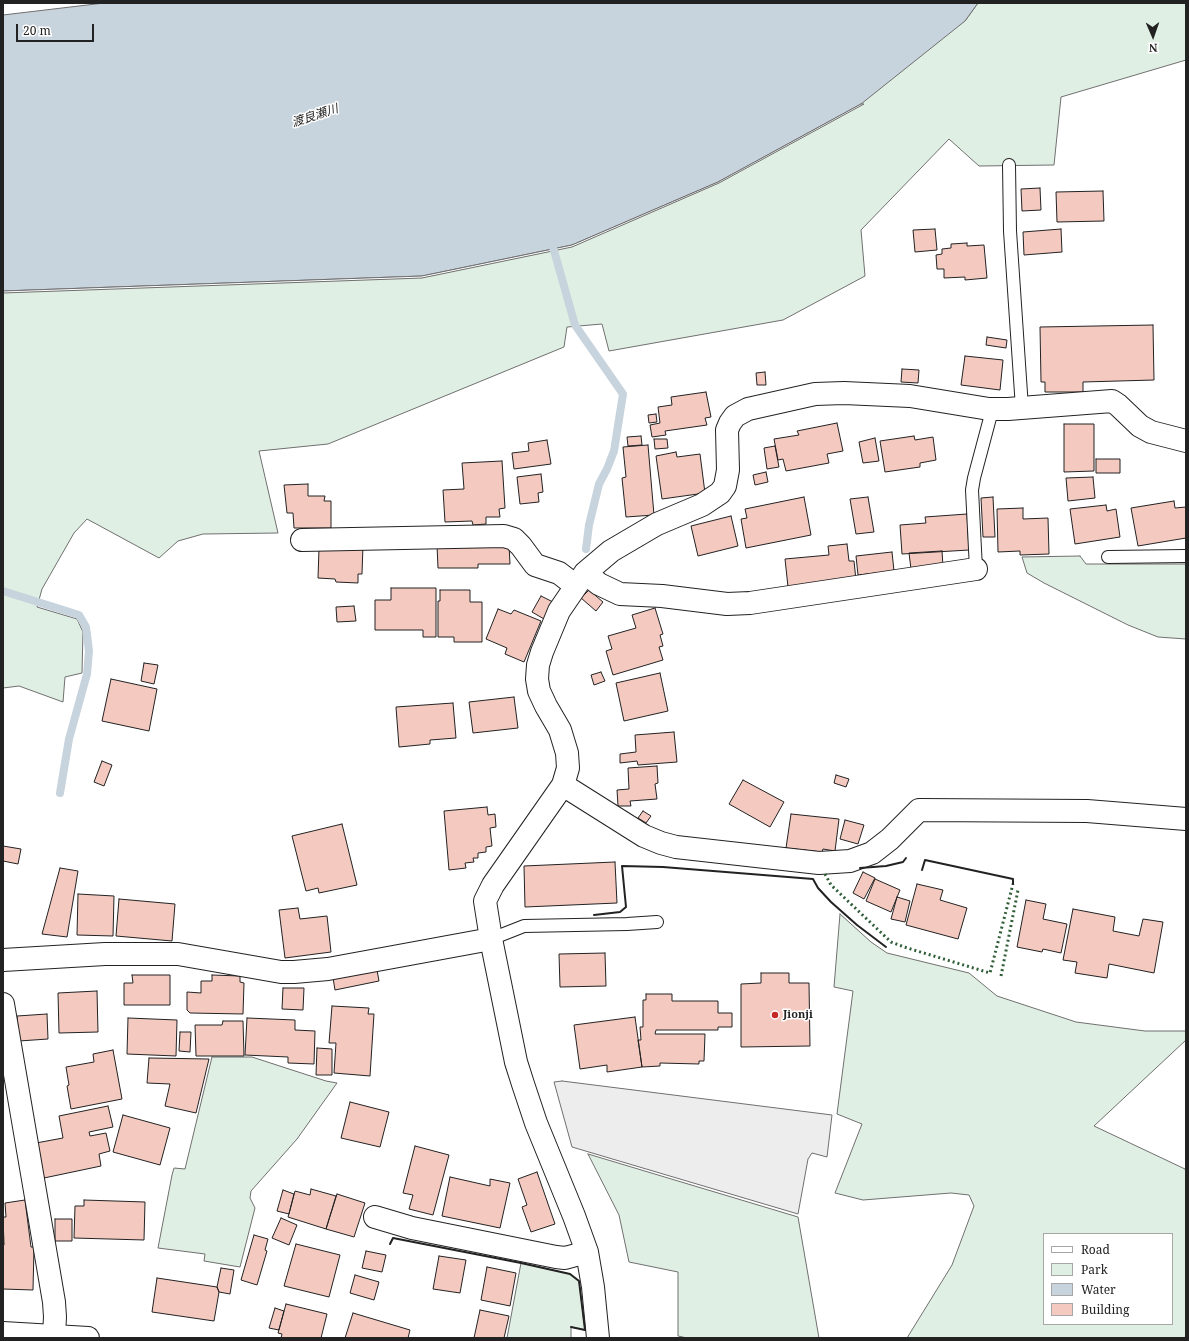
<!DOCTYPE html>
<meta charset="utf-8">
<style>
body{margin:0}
#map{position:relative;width:1189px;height:1341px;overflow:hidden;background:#fff;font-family:"Noto Serif",serif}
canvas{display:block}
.frame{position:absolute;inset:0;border:4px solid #222;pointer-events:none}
.legend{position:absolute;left:1043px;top:1233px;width:130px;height:92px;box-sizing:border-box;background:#fff;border:1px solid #a7a7a7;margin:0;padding:5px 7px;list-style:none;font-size:12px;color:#222}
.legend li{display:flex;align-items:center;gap:8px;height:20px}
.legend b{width:20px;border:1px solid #a7a7a7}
.north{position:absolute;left:1133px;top:16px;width:40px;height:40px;-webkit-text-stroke:3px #fff;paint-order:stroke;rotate:178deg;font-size:11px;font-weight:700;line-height:16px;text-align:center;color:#222}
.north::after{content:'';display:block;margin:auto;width:14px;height:18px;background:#222;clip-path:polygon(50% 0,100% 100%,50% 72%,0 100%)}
.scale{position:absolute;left:16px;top:24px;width:78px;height:18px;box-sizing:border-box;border:2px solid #222;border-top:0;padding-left:5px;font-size:12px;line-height:14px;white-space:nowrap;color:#222;-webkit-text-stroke:3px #fff;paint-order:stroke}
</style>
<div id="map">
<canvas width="1189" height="1341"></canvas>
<div class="frame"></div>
<ul class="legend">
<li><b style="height:5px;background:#fff"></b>Road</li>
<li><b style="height:11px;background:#e0efe3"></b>Park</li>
<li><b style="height:11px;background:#c7d3dd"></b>Water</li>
<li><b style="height:11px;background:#f3c9c0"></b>Building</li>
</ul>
<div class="north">N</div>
<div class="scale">20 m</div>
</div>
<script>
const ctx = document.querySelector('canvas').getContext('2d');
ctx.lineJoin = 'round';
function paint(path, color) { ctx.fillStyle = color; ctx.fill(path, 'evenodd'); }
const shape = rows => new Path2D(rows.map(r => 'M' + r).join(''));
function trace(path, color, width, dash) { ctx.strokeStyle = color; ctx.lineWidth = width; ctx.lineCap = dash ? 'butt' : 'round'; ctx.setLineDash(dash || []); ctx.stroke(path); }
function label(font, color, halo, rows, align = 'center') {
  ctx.font = font + ' "Noto Serif","Noto Sans JP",serif'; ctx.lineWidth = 3; ctx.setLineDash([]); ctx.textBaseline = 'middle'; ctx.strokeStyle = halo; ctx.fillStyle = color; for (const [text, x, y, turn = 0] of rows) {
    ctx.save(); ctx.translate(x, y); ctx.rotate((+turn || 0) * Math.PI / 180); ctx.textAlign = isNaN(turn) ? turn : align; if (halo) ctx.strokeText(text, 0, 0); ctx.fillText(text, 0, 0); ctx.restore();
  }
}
const green = shape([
 [978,3,1186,3,1186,60,1061,97,1054,165,979,166,949,139,861,230,865,276,783,320,609,351,602,324,567,327,564,347,328,444,259,451,278,533,203,534,178,541,159,558,87,519,74,533,42,589,37,607,77,619,83,632,82,673,65,677,63,702,19,686,3,688,3,291,572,245,965,21,978,3],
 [1080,556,1086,564,1186,564,1186,639,1158,637,1128,625,1044,583,1027,573,1022,557,1080,556],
 [840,914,871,942,887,953,969,973,997,996,1076,1022,1145,1031,1186,1031,1186,1040,1094,1126,1185,1169,1186,1171,1186,1337,1182,1338,907,1338,952,1265,974,1206,969,1195,951,1193,863,1200,835,1193,862,1124,837,1114,853,991,834,987,840,914],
 [1044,1234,1172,1234,1172,1324,1044,1324,1044,1234],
 [212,1057,252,1057,326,1081,337,1083,297,1139,251,1191,250,1198,255,1208,240,1267,204,1261,205,1254,158,1248,172,1175,174,1168,185,1169,212,1057],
 [588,1154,798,1217,819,1338,687,1338,678,1336,678,1272,629,1262,619,1215,588,1154],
 [521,1263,570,1274,579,1281,585,1330,571,1327,571,1338,507,1338,521,1263]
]);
paint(green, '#e0efe3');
trace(green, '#6f6f6f', 1);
const parking = shape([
 [562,1081,832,1115,827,1157,812,1153,808,1159,798,1214,572,1147,554,1082,562,1081]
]);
paint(parking, '#ededed');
trace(parking, '#6f6f6f', 1);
const water = shape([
 [104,3,978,3,965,21,861,104,718,182,572,245,422,276,3,291,3,15,104,3]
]);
paint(water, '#c7d3dd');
trace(water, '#6f6f6f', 1);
const pier = shape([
 [861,104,864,104,719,183,572,247,422,278,3,293,3,291,422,276,572,245,718,182,861,104]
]);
paint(pier, '#fff');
trace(pier, '#6f6f6f', 1);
trace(shape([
 [551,240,575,325,623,394,614,451,607,469,599,484,589,525,586,549],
 [3,591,79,615,86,627,89,651,87,674,69,739,60,793]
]), '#c7d3dd', 8);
const building = shape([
 [1040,188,1041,210,1022,211,1021,189,1040,188],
 [1103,191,1104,221,1057,222,1056,192,1103,191],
 [935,229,937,250,915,252,913,230,935,229],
 [1061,229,1062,252,1024,255,1023,232,1061,229],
 [967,243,967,246,984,245,987,278,965,280,965,277,944,278,944,269,937,269,936,255,942,254,942,249,951,248,951,244,967,243],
 [1153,325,1154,380,1083,382,1083,392,1045,392,1045,382,1041,382,1040,327,1153,325],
 [987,337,1007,340,1006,348,986,345,987,337],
 [965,356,1003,360,1000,390,961,385,965,356],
 [902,369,919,370,918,383,901,382,902,369],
 [765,372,766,385,757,385,756,373,765,372],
 [706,392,711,417,705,418,707,425,665,431,666,435,652,437,650,425,660,423,658,407,672,405,671,397,706,392],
 [656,414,657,422,649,423,648,415,656,414],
 [837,423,843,451,827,454,829,463,786,471,783,459,778,460,774,439,799,435,797,431,837,423],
 [1064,424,1094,424,1094,471,1064,472,1064,424],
 [641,436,642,445,628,446,627,437,641,436],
 [914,436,915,440,933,437,936,460,920,463,920,467,885,472,880,441,914,436],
 [875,438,879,461,863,463,859,442,875,438],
 [654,439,667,439,668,448,655,449,654,439],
 [547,440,551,464,514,469,512,453,529,451,528,443,547,440],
 [648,445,654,515,626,517,622,478,626,477,623,447,648,445],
 [775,446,779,467,767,469,764,448,775,446],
 [676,452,677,457,700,454,705,493,662,499,656,456,676,452],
 [1096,459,1120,459,1120,473,1096,473,1096,459],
 [502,461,505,508,499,509,500,517,486,517,486,524,473,525,472,521,445,522,443,490,464,489,462,463,502,461],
 [766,472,768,482,755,485,753,475,766,472],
 [541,474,543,492,538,493,539,502,520,504,517,477,541,474],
 [1093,477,1095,498,1068,501,1066,478,1093,477],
 [308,484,308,496,325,496,324,501,331,501,331,528,294,528,293,513,287,513,284,485,308,484],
 [804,497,811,535,746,548,741,519,747,518,745,509,804,497],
 [868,497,874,532,856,534,850,499,868,497],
 [993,497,995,537,983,537,981,498,993,497],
 [1174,501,1175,508,1186,507,1186,538,1138,546,1131,508,1174,501],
 [1106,505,1107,511,1116,509,1120,537,1075,544,1070,509,1106,505],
 [1023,508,1023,519,1048,518,1049,554,1020,555,1020,551,998,552,997,509,1023,508],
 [967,514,969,550,902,554,900,525,926,523,925,517,967,514],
 [731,516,738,546,698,556,691,526,731,516],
 [847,544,849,561,854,561,856,580,788,587,785,559,829,555,828,546,847,544],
 [363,545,362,574,358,574,358,583,336,582,335,579,318,578,319,548,363,545],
 [437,545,509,545,510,564,478,564,478,568,438,568,437,545],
 [942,551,943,566,911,569,909,553,942,551],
 [892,552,894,571,858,575,856,556,892,552],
 [391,588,436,588,436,637,423,637,423,630,375,630,375,600,391,600,391,588],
 [440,590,470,590,470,602,482,602,482,642,454,642,454,637,438,637,438,601,440,601,440,590],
 [589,590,603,602,596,611,581,598,589,590],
 [541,596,553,602,544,619,532,612,541,596],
 [354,606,356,621,337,622,336,607,354,606],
 [655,608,663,634,660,635,663,646,659,647,663,660,613,675,606,651,612,649,608,636,636,628,632,615,655,608],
 [498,609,511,614,514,610,541,621,524,662,505,654,507,648,486,639,498,609],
 [144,663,158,665,154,684,141,681,144,663],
 [601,672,605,681,594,685,591,675,601,672],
 [660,673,668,711,624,721,616,683,660,673],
 [111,679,157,689,149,731,102,721,111,679],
 [514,697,518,728,473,733,469,702,514,697],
 [453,703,456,738,430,740,430,744,399,747,396,707,453,703],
 [674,732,677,762,638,765,637,761,620,763,620,754,636,752,635,735,674,732],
 [102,761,112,765,104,786,94,782,102,761],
 [657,766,658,783,655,784,657,799,630,801,631,806,618,806,617,790,629,789,628,768,657,766],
 [836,775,849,779,846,787,834,783,836,775],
 [743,780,784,802,770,827,729,804,743,780],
 [487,807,488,815,495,814,496,827,490,828,492,846,486,847,486,852,478,853,478,858,473,858,474,862,465,863,466,868,449,870,444,811,487,807],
 [643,811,651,816,646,823,638,818,643,811],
 [791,814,839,819,835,851,823,849,822,852,786,848,791,814],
 [845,820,864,825,858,844,840,839,845,820],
 [342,824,357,885,319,893,318,888,306,891,292,836,342,824],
 [3,846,21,849,18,864,3,861,3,846],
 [615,862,617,903,525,907,524,866,615,862],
 [60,868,78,871,67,937,42,934,60,868],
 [863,872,875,878,864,899,853,893,863,872],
 [875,879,900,890,891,912,866,901,875,879],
 [917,884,943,890,940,900,967,908,958,939,906,925,917,884],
 [78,894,114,896,113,936,77,935,78,894],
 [897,897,910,901,905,922,891,919,897,897],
 [119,899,175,904,172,941,116,936,119,899],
 [1026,900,1046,904,1043,919,1067,924,1061,953,1043,949,1042,952,1017,947,1026,900],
 [298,908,300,919,327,916,331,952,285,958,279,910,298,908],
 [1073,909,1115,917,1113,931,1139,936,1143,919,1163,922,1154,973,1109,964,1107,978,1075,973,1077,962,1063,960,1073,909],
 [605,953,606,986,560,987,559,954,605,953],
 [377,970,379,981,335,990,333,978,377,970],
 [761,973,789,973,789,983,809,983,810,1046,741,1047,741,984,761,983,761,973],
 [132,975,170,975,170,1005,124,1005,124,983,133,983,132,975],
 [212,975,240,976,240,982,244,983,243,1014,190,1013,187,1010,187,992,201,993,201,981,212,981,212,975],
 [283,988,304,988,303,1010,282,1009,283,988],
 [97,991,98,1032,59,1033,58,993,97,991],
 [646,994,672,994,672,1001,718,1001,718,1013,732,1013,732,1027,718,1027,718,1030,656,1030,655,1034,705,1034,704,1061,699,1061,699,1064,660,1063,660,1066,642,1067,638,1040,641,1040,640,1027,643,1027,643,1000,646,1000,646,994],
 [332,1006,369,1008,368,1014,374,1014,370,1076,334,1073,336,1043,329,1043,332,1006],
 [47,1014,48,1039,19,1041,17,1016,47,1014],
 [635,1017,642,1067,607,1072,607,1065,580,1069,574,1025,635,1017],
 [128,1018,177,1020,176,1056,127,1054,128,1018],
 [247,1018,295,1020,295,1030,315,1031,314,1064,288,1063,288,1057,245,1055,247,1018],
 [223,1021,243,1021,244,1056,196,1056,195,1025,222,1025,223,1021],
 [180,1032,191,1032,190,1052,179,1051,180,1032],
 [317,1048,332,1049,332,1075,316,1075,317,1048],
 [113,1050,122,1099,71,1109,67,1086,69,1085,66,1067,94,1062,93,1054,113,1050],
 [149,1058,209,1059,196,1113,165,1106,170,1084,147,1083,149,1058],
 [350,1102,389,1112,380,1147,341,1138,350,1102],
 [108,1106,113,1127,89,1132,90,1136,106,1133,110,1151,99,1154,101,1166,44,1178,36,1143,63,1138,59,1116,108,1106],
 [123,1115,170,1128,160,1165,113,1152,123,1115],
 [415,1146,449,1155,433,1215,409,1209,413,1195,403,1193,415,1146],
 [537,1172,555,1224,531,1232,522,1207,527,1205,518,1179,537,1172],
 [450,1177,490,1186,490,1179,510,1183,500,1228,442,1216,450,1177],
 [311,1189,336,1196,326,1229,288,1217,295,1191,310,1195,311,1189],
 [283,1190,294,1194,289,1214,277,1211,283,1190],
 [337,1194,365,1203,354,1237,326,1229,337,1194],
 [25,1200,31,1247,34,1247,33,1290,3,1289,3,1245,4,1245,3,1217,6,1217,5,1203,25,1200],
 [84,1200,145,1202,144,1240,74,1238,75,1206,84,1206,84,1200],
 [281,1218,297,1225,289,1245,272,1238,281,1218],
 [55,1219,72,1219,72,1241,55,1241,55,1219],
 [254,1235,268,1239,265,1250,267,1251,257,1285,241,1280,254,1235],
 [296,1244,340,1255,329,1297,284,1286,296,1244],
 [366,1251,386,1255,382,1272,362,1268,366,1251],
 [439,1256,466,1260,460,1293,433,1289,439,1256],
 [487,1267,516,1273,510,1306,481,1300,487,1267],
 [221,1268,234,1270,230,1294,219,1292,217,1287,221,1268],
 [355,1275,379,1282,374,1300,350,1293,355,1275],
 [157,1278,217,1287,219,1292,214,1321,152,1312,157,1278],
 [286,1304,327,1314,321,1338,281,1338,282,1334,278,1333,286,1304],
 [275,1308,284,1311,279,1330,269,1328,275,1308],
 [480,1310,509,1316,504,1338,474,1338,480,1310],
 [353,1313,410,1330,408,1338,345,1338,353,1313]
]);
paint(building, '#f3c9c0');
trace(building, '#222', 1);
const service = shape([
 [1009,165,1010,231,1022,408],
 [1108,557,1186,556],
 [976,569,972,490,974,478,990,418,989,409],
 [491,939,524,926,627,924,657,922]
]);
const minor = shape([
 [302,540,504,536,514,539,521,546,535,565,559,573,576,586],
 [585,573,599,584,620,594,662,596,727,604,750,603,976,569],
 [563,785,644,836,661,843,676,847,819,863,850,861,872,853,890,839,919,810,1087,811,1186,819],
 [3,960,105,954,178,954,281,972,294,972,328,969,491,939],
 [3,1004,54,1302,55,1317,54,1335],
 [375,1217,412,1228,556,1257,565,1258,587,1252],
 [598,1338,593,1287,587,1252,574,1216,536,1123,523,1084,516,1062,491,939,485,901,493,885,563,785,568,768,567,753,560,730,546,706,539,691,537,679,538,665,542,652,559,611,585,573,611,551,657,524,702,505,720,493,725,486,728,470,727,430,730,423,735,416,748,409,815,394,844,393,910,396,989,409,1008,409,1112,401,1118,405,1140,426,1151,432,1186,441]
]);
const secondary = shape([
 [3,1333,88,1338]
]);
trace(service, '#222', 14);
trace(minor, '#222', 24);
trace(secondary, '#222', 24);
trace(service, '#fff', 12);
trace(minor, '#fff', 22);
trace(secondary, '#fff', 22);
trace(shape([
 [825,874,831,885,891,942,904,947,990,973,1013,884],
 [1001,976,1018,890]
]), '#2f5e38', 3, [2, 3]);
trace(shape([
 [860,868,886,866,903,862,906,858],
 [922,870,925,860,1013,879,1013,884],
 [594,915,620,912,626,907,622,866,663,867,813,879,818,888,831,902,857,925,886,947],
 [390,1244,393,1238,521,1263,570,1274,579,1281,585,1330,571,1327]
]), '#222', 2);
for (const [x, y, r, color] of [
 [775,1015,4,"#c62828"]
]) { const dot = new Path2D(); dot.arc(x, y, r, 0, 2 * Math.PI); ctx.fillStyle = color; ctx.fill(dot); trace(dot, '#fff', 1.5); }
label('bold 11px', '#222', '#fff', [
 ["Jionji",783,1015]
], 'left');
label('italic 12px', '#222', '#fff', [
 ["渡良瀬川",315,116,-18]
]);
</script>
